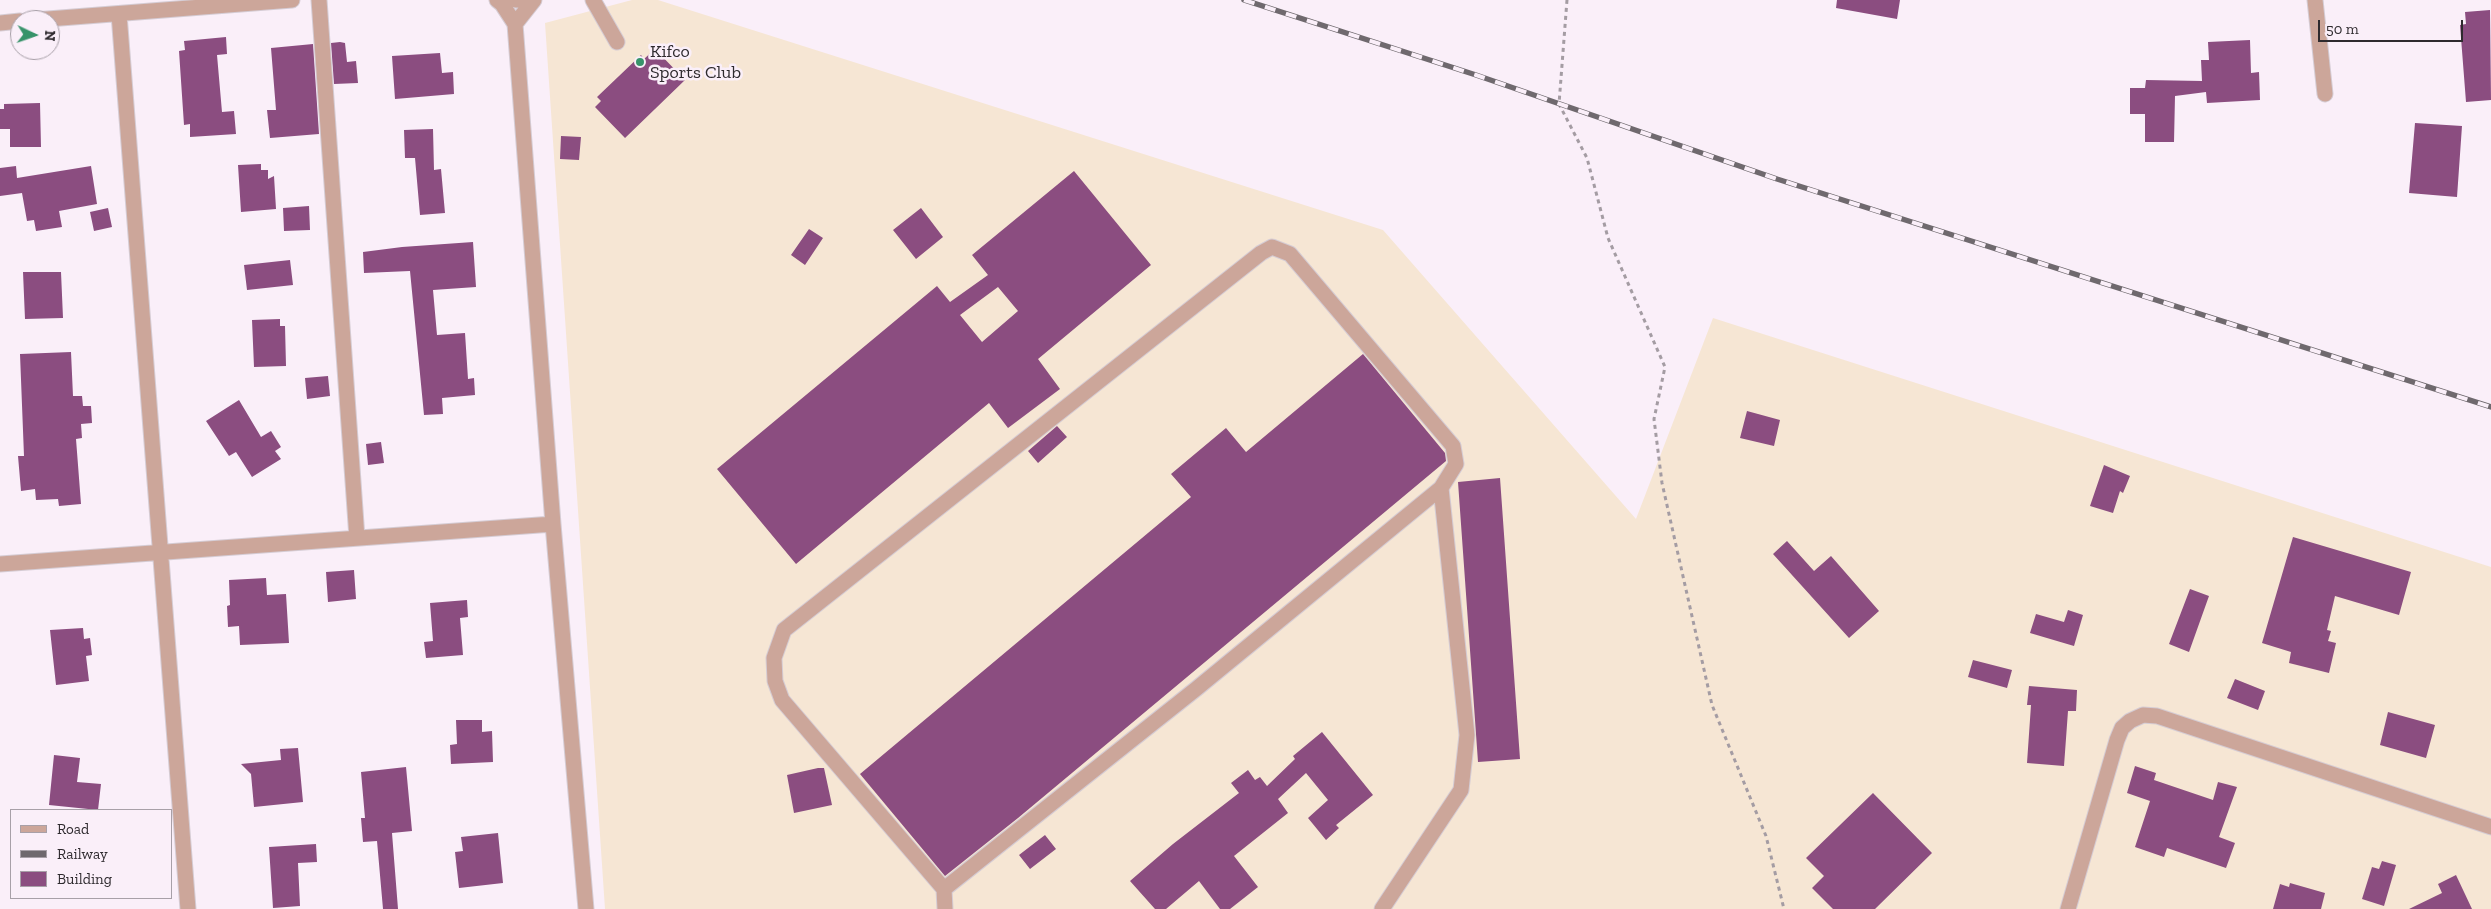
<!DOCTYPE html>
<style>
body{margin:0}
#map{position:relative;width:2491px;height:909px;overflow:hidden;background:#faeff9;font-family:"Zilla Slab",serif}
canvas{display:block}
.legend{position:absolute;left:10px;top:809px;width:162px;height:90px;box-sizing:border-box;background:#faeff9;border:1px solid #a8a0a8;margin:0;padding:6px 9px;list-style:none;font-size:15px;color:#2e2a2e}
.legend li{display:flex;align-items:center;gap:10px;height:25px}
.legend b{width:25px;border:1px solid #a8a0a8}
.north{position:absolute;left:10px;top:10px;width:50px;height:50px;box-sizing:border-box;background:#faeff9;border:1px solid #a8a0a8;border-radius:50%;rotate:93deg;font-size:14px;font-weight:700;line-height:20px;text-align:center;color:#2e2a2e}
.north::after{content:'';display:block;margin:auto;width:18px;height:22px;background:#37936a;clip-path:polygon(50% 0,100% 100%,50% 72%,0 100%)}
.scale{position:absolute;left:2318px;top:20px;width:145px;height:22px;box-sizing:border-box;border:2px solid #2e2a2e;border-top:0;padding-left:6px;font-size:15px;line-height:18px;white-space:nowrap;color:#2e2a2e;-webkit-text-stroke:4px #faeff9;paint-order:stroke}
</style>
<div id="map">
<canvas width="2491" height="909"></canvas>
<ul class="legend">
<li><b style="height:6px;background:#cca69a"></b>Road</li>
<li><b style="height:6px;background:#6f696e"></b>Railway</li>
<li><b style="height:14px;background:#8b4d80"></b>Building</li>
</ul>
<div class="north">N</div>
<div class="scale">50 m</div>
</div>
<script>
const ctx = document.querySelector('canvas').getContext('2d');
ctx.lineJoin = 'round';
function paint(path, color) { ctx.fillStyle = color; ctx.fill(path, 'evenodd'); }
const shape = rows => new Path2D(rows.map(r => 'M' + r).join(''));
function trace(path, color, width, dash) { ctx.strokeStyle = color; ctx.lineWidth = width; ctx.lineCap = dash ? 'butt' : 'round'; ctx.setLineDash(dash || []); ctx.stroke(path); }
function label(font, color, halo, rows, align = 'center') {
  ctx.font = font + ' "Zilla Slab",serif'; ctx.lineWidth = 5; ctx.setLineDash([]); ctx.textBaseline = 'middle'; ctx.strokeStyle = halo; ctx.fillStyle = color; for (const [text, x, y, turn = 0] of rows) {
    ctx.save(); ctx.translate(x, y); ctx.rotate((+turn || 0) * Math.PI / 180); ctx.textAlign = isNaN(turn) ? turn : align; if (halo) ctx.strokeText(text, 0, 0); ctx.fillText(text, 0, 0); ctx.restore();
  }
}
paint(shape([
 [632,0,658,0,1383,230,1636,519,1713,318,2491,567,2491,909,605,909,545,23]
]), '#f6e6d4');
paint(shape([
 [1837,0,1900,0,1897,19,1836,8],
 [2490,10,2491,100,2466,102,2460,25,2466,24,2465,12],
 [226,37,227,54,217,55,222,112,234,111,236,134,190,137,190,124,184,125,179,51,185,50,184,41],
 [2250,40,2251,73,2259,72,2260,100,2207,103,2206,92,2175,96,2174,142,2145,142,2145,114,2130,114,2130,88,2145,88,2146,80,2202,81,2201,60,2209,60,2208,42],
 [340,42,345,43,347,62,356,61,358,83,334,84,331,43],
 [313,44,319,134,270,138,267,110,276,110,271,48],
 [655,49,685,80,625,138,595,107,601,101,597,97,641,55,644,59],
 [440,53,442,73,453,72,454,94,395,99,392,56],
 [40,103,41,147,10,147,10,129,0,129,0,109,4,109,4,104],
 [2415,123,2462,126,2457,197,2409,193],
 [433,129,434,170,441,169,445,213,420,215,415,158,405,158,404,130],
 [561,136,581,137,579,160,560,159],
 [261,164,261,170,268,170,268,179,274,176,276,209,241,212,238,165],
 [16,166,17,178,91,166,97,204,59,211,62,227,36,231,34,220,27,221,22,193,0,196,0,168],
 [1074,171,1151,265,1038,359,1060,389,1008,428,989,403,796,564,717,469,937,286,950,302,988,275,972,255],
 [998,287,1018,311,982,342,960,315],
 [309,206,310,230,284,231,283,208],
 [108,208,112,227,94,231,90,212],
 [921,208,943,237,916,259,893,230],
 [809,229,823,238,805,265,791,255],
 [473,242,476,287,433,290,437,335,465,333,468,379,474,378,475,395,442,398,443,414,424,415,410,271,364,273,363,252,402,247],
 [290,260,293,285,247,290,244,265],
 [23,272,61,272,63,318,25,319],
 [280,319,280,326,285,326,286,366,254,367,252,320],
 [71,352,73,396,82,396,83,406,91,406,92,423,81,424,82,438,76,439,81,504,59,506,58,499,36,500,35,489,21,491,18,456,24,456,20,354],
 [1363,354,1445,453,1446,461,1018,818,945,876,860,774,1191,497,1171,474,1226,428,1246,452],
 [328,376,330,396,307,399,305,378],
 [239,400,261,437,271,431,281,447,275,451,281,459,252,477,236,452,229,456,206,421],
 [1747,411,1780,420,1774,446,1740,438],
 [1057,426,1067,437,1038,463,1028,451],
 [381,442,384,463,368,465,366,444],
 [2104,465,2130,476,2123,493,2120,491,2113,513,2090,506],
 [1500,478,1520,759,1478,762,1458,482],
 [2293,537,2411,572,2399,615,2335,596,2327,630,2331,631,2328,641,2336,643,2329,673,2289,663,2291,652,2262,643],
 [1787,541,1814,571,1831,556,1879,611,1849,638,1773,554],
 [354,570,356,599,328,602,326,572],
 [266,578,267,595,286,594,289,643,240,645,239,626,228,627,227,606,230,605,229,580],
 [2190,589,2209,596,2189,652,2169,644],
 [467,600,468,617,460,618,463,655,426,658,424,642,433,641,430,603],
 [2068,610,2083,615,2074,646,2030,633,2036,614,2064,622],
 [83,628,84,639,90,638,92,655,86,656,89,681,56,685,50,630],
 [1973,660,2012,670,2007,688,1968,677],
 [2235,679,2265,691,2258,710,2227,698],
 [2029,686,2077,690,2076,711,2068,711,2064,766,2027,763,2031,705,2027,705],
 [2388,712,2435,725,2426,758,2380,745],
 [456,720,482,720,482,732,492,731,493,762,451,764,450,745,457,744],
 [1322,732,1373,795,1336,825,1339,828,1326,840,1308,818,1328,800,1306,773,1278,799,1288,813,1234,856,1258,887,1230,909,1220,909,1199,881,1166,909,1155,909,1130,881,1173,844,1239,793,1231,783,1248,770,1255,780,1260,777,1267,786,1295,759,1293,756],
 [298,748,303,802,254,807,251,774,241,764,281,760,280,749],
 [54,755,80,758,77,782,101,784,98,810,49,805],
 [2135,766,2156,773,2154,780,2213,800,2218,782,2237,787,2219,837,2235,843,2226,868,2167,848,2164,857,2135,847,2150,801,2127,793],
 [406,767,412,831,392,833,398,909,383,909,377,841,363,842,361,818,365,818,361,772],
 [818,768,824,768,832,805,794,813,787,775],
 [1873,793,1932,853,1875,909,1833,909,1812,888,1824,876,1806,858],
 [498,833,503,883,459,888,455,852,463,851,461,837],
 [1045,835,1056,849,1030,869,1019,855],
 [316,844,317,862,298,863,300,906,273,908,269,847],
 [2382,861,2396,865,2384,906,2362,899,2372,867,2379,869],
 [2456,875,2472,909,2409,909,2442,893,2438,884],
 [2290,883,2325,893,2321,909,2273,909,2280,884,2289,887]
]), '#8b4d80');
const minor = shape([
 [319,0,357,538],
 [497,0,502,4,515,24,553,524,586,909],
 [516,0,534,0],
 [593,0,617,42],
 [2315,0,2325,94],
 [119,14,188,909],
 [35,20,292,0],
 [0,23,20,21],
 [515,24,534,0],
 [0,564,553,524],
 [944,889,782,700,775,681,774,658,784,630,1261,253,1272,247,1290,254,1453,446,1456,464,1441,488,1467,735,1461,790,1382,909],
 [945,909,944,889,1196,689,1441,488],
 [2068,909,2117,740,2122,728,2130,721,2143,715,2157,716,2491,827]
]);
trace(minor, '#d5ccd4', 17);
trace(shape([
 [1567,0,1559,104,1587,158,1608,238,1665,367,1654,419,1662,483,1712,705,1766,836,1784,909]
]), '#a49ca3', 3, [4, 4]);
trace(minor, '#cca69a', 15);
const rail = shape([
 [1244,0,1476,75,1777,179,2491,407]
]);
trace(rail, '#6f696e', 5.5);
trace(rail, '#faeff9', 4, [11]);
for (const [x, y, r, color] of [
 [640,62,5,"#37936a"]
]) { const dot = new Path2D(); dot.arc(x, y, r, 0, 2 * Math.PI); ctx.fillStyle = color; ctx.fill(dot); trace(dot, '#faeff9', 2); }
label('18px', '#2e2a2e', '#faeff9', [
 ["Kifco",650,52],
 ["Sports Club",650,73]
], 'left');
</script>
